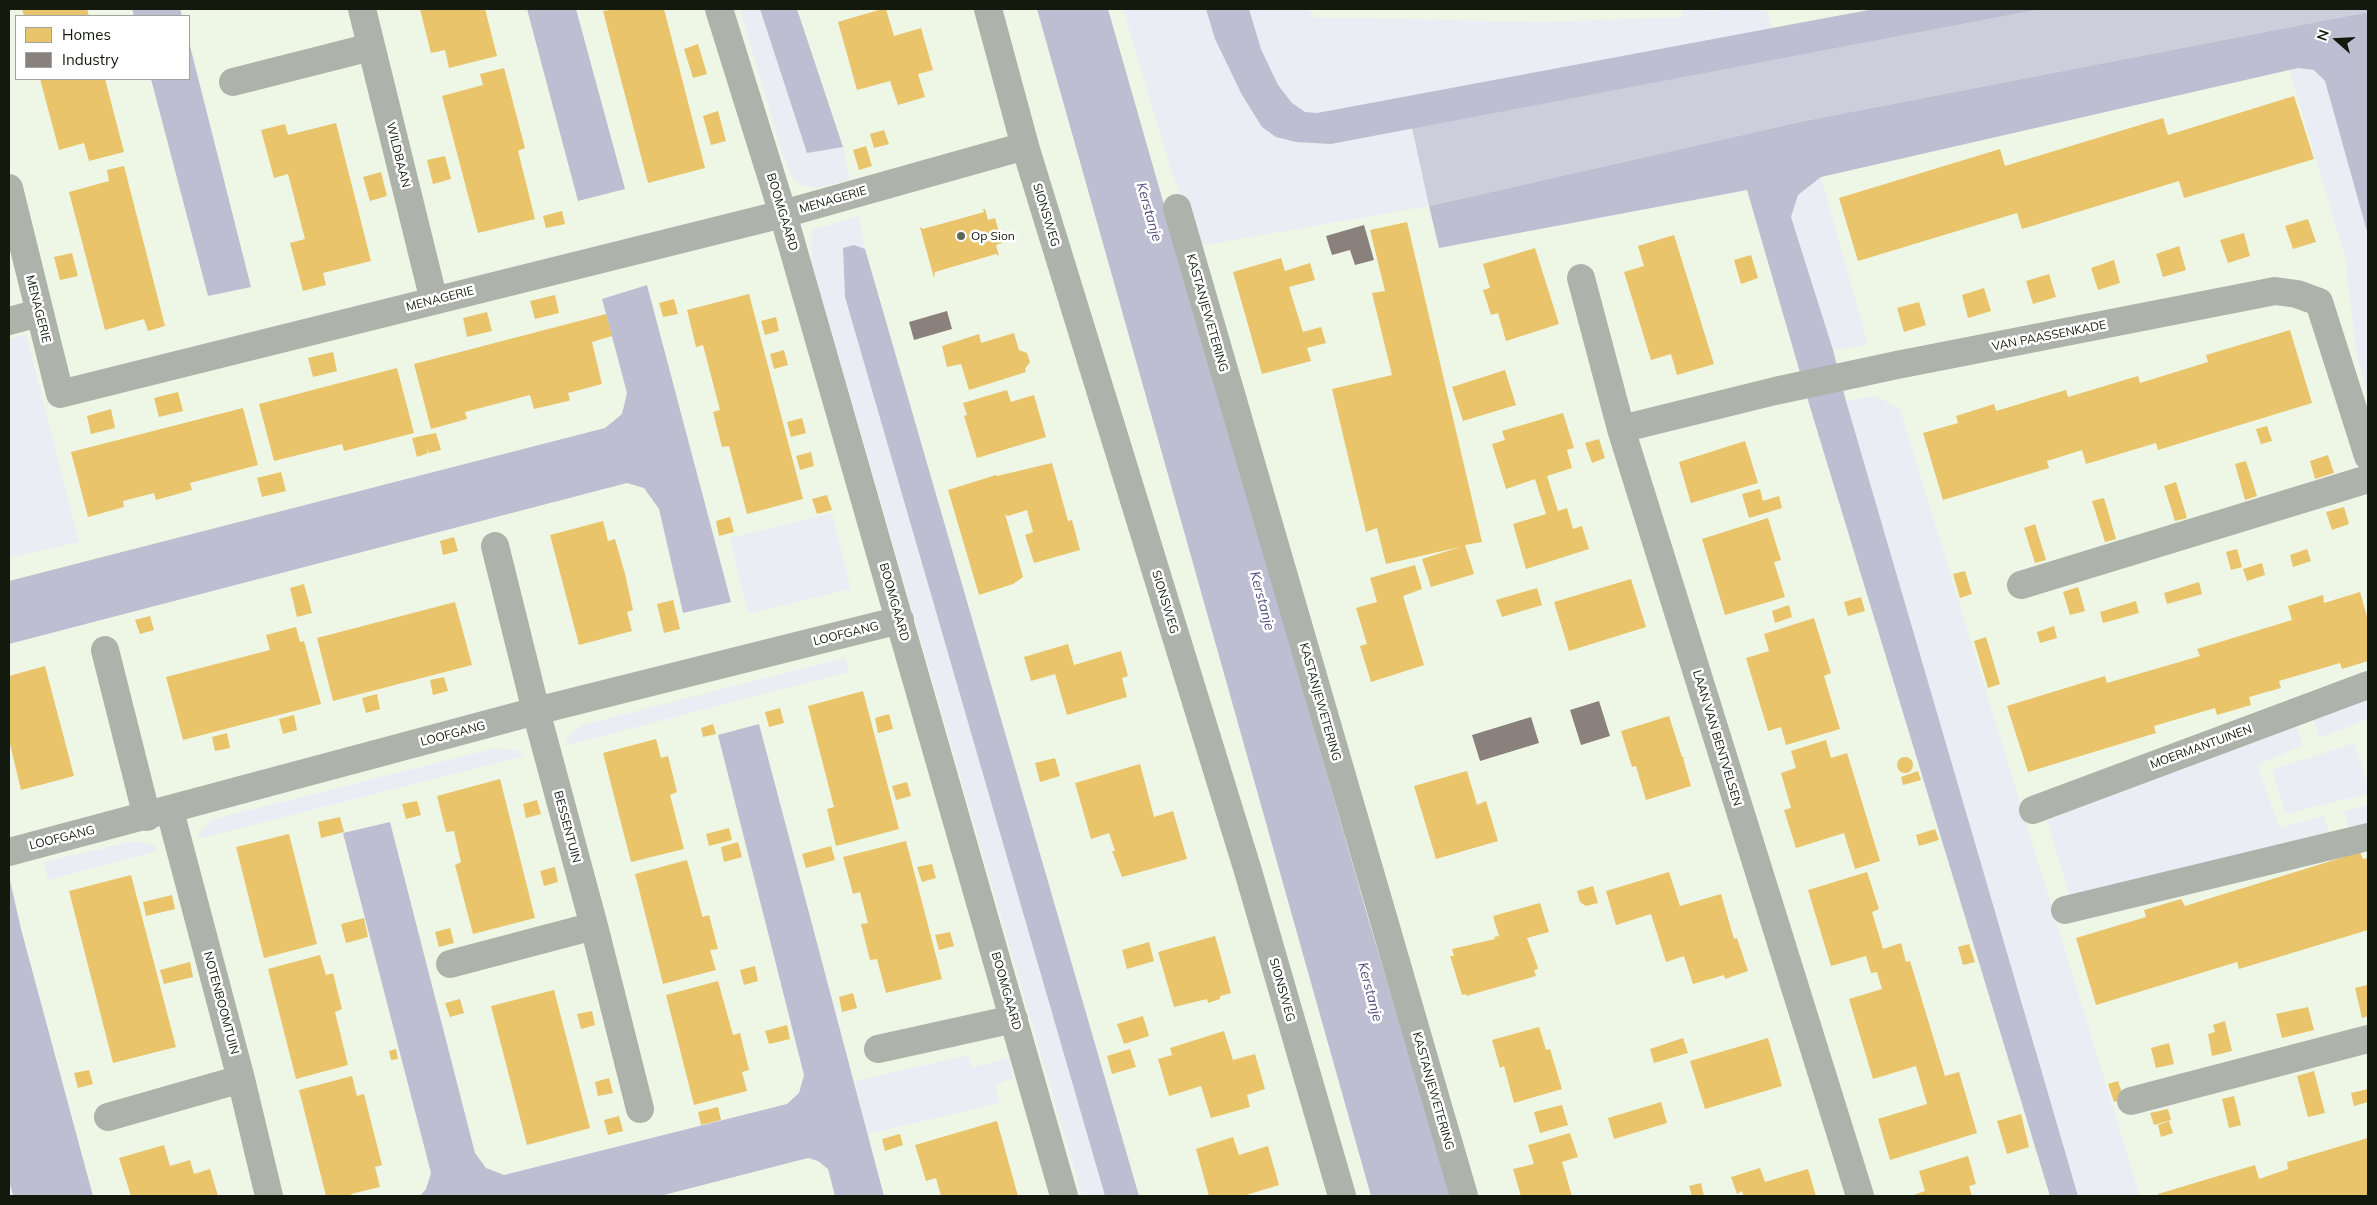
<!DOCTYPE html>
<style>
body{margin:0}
#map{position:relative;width:2377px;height:1205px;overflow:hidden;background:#eef7e6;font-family:Mulish,sans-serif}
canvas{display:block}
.frame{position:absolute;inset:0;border:10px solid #14190e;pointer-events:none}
.legend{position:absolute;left:15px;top:15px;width:175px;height:65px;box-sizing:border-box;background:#fff;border:1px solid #a1a39f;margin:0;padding:6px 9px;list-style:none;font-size:15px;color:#14190e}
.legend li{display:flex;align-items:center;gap:10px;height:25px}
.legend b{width:25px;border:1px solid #a1a39f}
.north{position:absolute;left:2312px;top:15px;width:50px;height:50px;-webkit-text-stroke:4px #fff;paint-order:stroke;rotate:289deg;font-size:14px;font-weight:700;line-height:20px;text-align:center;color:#14190e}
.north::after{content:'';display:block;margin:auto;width:18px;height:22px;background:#14190e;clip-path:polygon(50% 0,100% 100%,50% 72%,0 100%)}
</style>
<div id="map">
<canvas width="2377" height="1205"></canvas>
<div class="frame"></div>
<ul class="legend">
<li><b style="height:14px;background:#e9c46a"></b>Homes</li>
<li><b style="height:14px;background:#8a817c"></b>Industry</li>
</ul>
<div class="north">N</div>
</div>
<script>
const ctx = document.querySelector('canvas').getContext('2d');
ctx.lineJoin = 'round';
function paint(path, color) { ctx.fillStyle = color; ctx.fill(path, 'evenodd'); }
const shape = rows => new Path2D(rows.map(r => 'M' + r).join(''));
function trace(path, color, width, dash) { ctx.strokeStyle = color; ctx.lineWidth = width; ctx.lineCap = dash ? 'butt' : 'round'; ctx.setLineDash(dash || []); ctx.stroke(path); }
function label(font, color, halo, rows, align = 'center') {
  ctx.font = font + ' Mulish,sans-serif'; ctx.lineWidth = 5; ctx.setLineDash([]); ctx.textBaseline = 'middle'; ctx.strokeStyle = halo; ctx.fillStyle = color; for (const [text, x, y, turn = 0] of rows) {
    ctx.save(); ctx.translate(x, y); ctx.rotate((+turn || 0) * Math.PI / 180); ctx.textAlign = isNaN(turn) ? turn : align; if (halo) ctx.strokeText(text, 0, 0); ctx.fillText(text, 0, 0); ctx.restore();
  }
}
paint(shape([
 [740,9,760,9,807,153,843,147,850,180,817,188,801,185,791,175,782,153],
 [1123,9,1206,9,1215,39,1242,95,1262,127,1331,144,1412,128,1429,206,1199,246,1171,171],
 [1249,9,1309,9,1313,17,1542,22,1682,17,1682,9,1704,9,1710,12,1729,9,1766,9,1772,29,1317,113,1305,112,1292,103,1278,85,1261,49],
 [2298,68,2314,70,2325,81,2368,235,2368,395,2356,353,2345,257,2289,70],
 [1821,177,1868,345,1833,350,1791,217,1798,195],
 [859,216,865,249,854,245,843,249,845,297,1105,1196,1082,1196,811,262,812,230],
 [26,334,79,542,9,558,9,339],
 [1875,396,1900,409,2140,1196,2078,1196,1846,401],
 [832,513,851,589,748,614,730,538],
 [845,658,849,672,567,745,566,739,581,725],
 [2368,691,2368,719,2320,738,2311,713],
 [2293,718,2303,745,2257,765,2280,828,2324,816,2332,840,2072,905,2047,820],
 [2354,743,2368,784,2368,794,2286,814,2272,770],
 [496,748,520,751,525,756,197,839,200,832,213,819],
 [2368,805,2368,830,2351,834,2344,811],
 [135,841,154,845,157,851,48,880,44,862],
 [968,1055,972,1067,1009,1058,1013,1078,995,1085,1000,1103,868,1134,855,1081]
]), '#eaedf3');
paint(shape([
 [2042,9,2368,9,2368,12,1804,121,1429,206,1412,128]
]), '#cccedb');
paint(shape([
 [132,9,180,9,182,16,134,16],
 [527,9,576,9,625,189,578,201],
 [760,9,797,9,843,147,807,153],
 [1037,9,1108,9,1368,918,1452,1196,1371,1196],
 [1206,9,1249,9,1261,49,1278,85,1292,103,1305,112,1317,113,1874,9,2042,9,1331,144,1296,142,1276,137,1262,127,1242,95,1215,39],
 [2368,12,2368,235,2325,81,2314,70,2298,68,1821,177,1798,195,1791,217,1833,350,1846,401,2078,1196,2050,1196,1810,407,1747,190,1439,248,1429,206,1804,121],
 [189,42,251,287,208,296,151,79,189,79],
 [854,245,865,249,1139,1196,1105,1196,845,297,843,248],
 [647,285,731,602,683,613,659,509,644,488,627,483,9,644,9,581,605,428,622,414,627,393,602,299],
 [759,724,884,1196,835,1196,828,1169,818,1161,808,1158,660,1196,420,1196,426,1189,431,1173,343,833,390,822,475,1153,486,1168,504,1175,787,1104,799,1093,804,1075,718,735],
 [9,876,21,929,93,1196,13,1196,9,1180]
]), '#bebed2');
paint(shape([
 [22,9,87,9,89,16,24,16],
 [420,9,485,9,497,56,449,68,445,50,431,53],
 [615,9,664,9,705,168,648,183,603,11],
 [882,9,886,9,894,36,921,28,933,70,918,74,925,97,898,105,890,81,857,90,838,22],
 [698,44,707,74,693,78,684,49],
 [504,68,525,148,518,151,535,219,478,233,442,96,483,85,480,74],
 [40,79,105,79,124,152,89,161,84,143,59,150],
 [2294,96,2314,159,2184,198,2179,181,2022,229,2017,213,1858,261,1839,198,2000,149,2005,166,2163,118,2168,135],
 [718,111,726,141,711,145,703,116],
 [336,123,371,261,323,273,326,285,303,291,290,243,305,239,288,174,274,178,261,130,285,124,288,135],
 [884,130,889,144,874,148,870,134],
 [866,146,872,166,859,170,853,150],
 [445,156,451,179,433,184,427,160],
 [124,166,165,326,148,331,144,319,105,330,69,192,109,181,107,170],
 [381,172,387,196,370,201,363,177],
 [983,209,985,209,988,220,995,218,1002,243,996,245,999,256,996,254,935,272,934,278,920,227,923,229,984,212],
 [562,211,565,224,546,228,543,216],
 [2308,219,2316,242,2293,249,2285,226],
 [1407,222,1482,542,1465,545,1474,574,1431,587,1422,559,1460,547,1386,564,1377,528,1366,532,1332,389,1392,375,1372,293,1385,291,1370,230],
 [2244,233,2250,256,2228,263,2220,240],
 [1674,235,1714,364,1677,375,1671,354,1651,360,1624,272,1644,266,1638,246],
 [2179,246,2186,270,2163,277,2156,254],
 [1535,248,1559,324,1506,341,1498,313,1491,315,1483,290,1490,288,1483,264],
 [72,253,78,276,60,280,54,257],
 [1751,255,1758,278,1741,284,1734,260],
 [1281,258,1285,271,1310,263,1315,280,1289,287,1303,332,1321,327,1326,343,1307,348,1311,361,1262,374,1233,272],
 [2114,260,2120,283,2098,290,2091,268],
 [2049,274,2056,297,2033,304,2026,281],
 [1984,288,1991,311,1968,318,1962,295],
 [749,294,803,499,747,514,729,446,722,447,713,412,720,410,703,345,696,347,687,310],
 [555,295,559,313,535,319,530,301],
 [674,299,678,314,663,317,659,303],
 [1919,302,1926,325,1904,332,1897,308],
 [487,312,492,331,467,337,463,318],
 [606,314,612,336,592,342,602,384,568,393,570,400,568,401,534,409,530,395,465,412,467,419,431,429,414,364],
 [776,317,779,331,765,335,761,321],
 [2290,330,2312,403,2158,450,2156,443,2086,464,2082,450,2047,461,2049,468,1943,500,1923,433,1958,423,1956,416,1994,404,1996,411,2066,390,2068,397,2138,376,2140,383,2208,362,2206,355],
 [1014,333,1019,350,1027,353,1030,362,1025,369,1026,372,969,390,961,364,947,367,942,346,979,334,981,343],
 [784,350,788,365,774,369,770,354],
 [333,352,337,371,313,377,308,358],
 [397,368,414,433,344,451,342,444,274,461,259,404],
 [1505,370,1516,405,1463,421,1452,387],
 [1007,390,1011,402,1034,395,1046,437,977,458,964,416,967,415,963,403],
 [178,392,183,411,159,417,154,398],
 [243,408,258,465,190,483,192,490,156,500,154,493,123,501,124,507,88,517,71,452],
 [111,409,115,428,91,434,87,416],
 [1563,413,1574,448,1567,450,1572,468,1547,476,1558,511,1567,508,1573,529,1582,526,1589,549,1526,569,1513,524,1546,514,1535,479,1506,489,1492,444,1505,440,1502,431],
 [802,418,806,433,791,437,787,422],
 [2267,426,2272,441,2261,444,2256,429],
 [436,433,441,450,429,453,426,446,428,453,417,457,412,438],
 [1599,439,1605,458,1592,463,1585,443],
 [1745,441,1758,483,1691,503,1679,462],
 [811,452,814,466,800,470,796,456],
 [2328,455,2334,473,2315,479,2310,461],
 [2246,461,2257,496,2245,500,2235,464],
 [1052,463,1068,521,1072,520,1080,550,1034,563,1025,535,1033,532,1027,510,1008,516,1005,514,1023,577,1013,584,979,595,948,490,996,475,997,476],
 [281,472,286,491,262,497,257,478],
 [2176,482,2187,518,2175,521,2164,486],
 [1760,489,1763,501,1779,496,1782,508,1749,518,1742,494],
 [827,495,832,510,817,514,812,499],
 [2104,498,2116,539,2105,542,2092,501],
 [2344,507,2349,524,2332,530,2326,512],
 [730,517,734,532,719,536,716,521],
 [1768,518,1781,560,1774,562,1785,597,1725,615,1702,539],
 [603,521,608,541,615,539,625,574,633,610,627,612,632,631,579,645,550,535],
 [2035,524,2046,560,2035,563,2024,528],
 [454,537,458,551,443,555,440,541],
 [2237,549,2242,567,2231,570,2226,552],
 [2307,549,2311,561,2293,567,2290,555],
 [2262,563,2265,575,2247,581,2243,569],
 [1415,565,1422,589,1403,596,1424,665,1371,682,1360,646,1367,644,1356,608,1377,602,1370,578],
 [1965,571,1972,594,1960,598,1953,574],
 [1631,579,1646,627,1569,651,1554,602],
 [2199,582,2202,594,2167,604,2164,593],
 [304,584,312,613,297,617,290,588],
 [2078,587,2085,611,2070,615,2063,592],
 [1537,588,1542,605,1502,617,1496,600],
 [2360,592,2368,620,2368,661,2342,669,2340,663,2279,681,2281,688,2249,697,2251,705,2217,715,2215,708,2154,726,2156,733,2028,772,2007,706,2105,676,2107,683,2200,656,2197,649,2292,620,2288,606,2323,595,2324,603],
 [1861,597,1865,611,1848,616,1844,602],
 [673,600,680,629,664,633,657,604],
 [2136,601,2139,613,2103,623,2100,612],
 [455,602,472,665,333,701,317,638],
 [1789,605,1792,617,1775,623,1772,611],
 [150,616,154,630,140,634,135,620],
 [1814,618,1831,673,1824,676,1840,729,1786,745,1781,727,1768,731,1746,658,1769,651,1764,634],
 [2054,626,2057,638,2040,643,2037,632],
 [296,627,300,642,304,641,321,704,183,740,166,677,270,650,266,635],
 [1986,637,2000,684,1988,688,1974,641],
 [1068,644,1074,665,1121,651,1128,676,1122,678,1127,697,1067,715,1055,674,1031,681,1024,657],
 [45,666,74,776,21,790,9,740,9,676],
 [444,677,448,691,433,695,430,680],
 [863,691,899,829,836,846,827,809,834,807,808,706],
 [377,694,380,709,366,713,362,698],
 [780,708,784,723,769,727,765,712],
 [889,714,893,729,878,733,875,718],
 [294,715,297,730,283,734,279,719],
 [1669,716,1682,757,1685,757,1683,758,1691,786,1646,800,1636,766,1632,767,1621,731],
 [713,724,716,734,703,737,701,728],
 [227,733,230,748,215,751,212,737],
 [656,739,661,758,668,756,677,792,670,795,684,849,631,862,603,753],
 [1826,740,1831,758,1847,753,1880,861,1855,869,1844,833,1796,848,1784,810,1791,808,1781,773,1796,768,1791,751],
 '1897 765a8 8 0 1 1 16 0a8 8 0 1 1-16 0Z',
 [1055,758,1060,776,1040,782,1035,763],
 [1140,764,1154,817,1173,811,1187,859,1122,877,1112,851,1115,851,1109,833,1091,839,1075,783],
 [1467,771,1477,805,1486,801,1498,841,1436,859,1414,786],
 [1918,771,1921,780,1903,785,1901,777],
 [500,779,535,918,473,934,455,865,461,862,454,831,446,832,437,796],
 [907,782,911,796,896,800,892,786],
 [537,800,541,814,526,818,523,804],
 [417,801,421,815,406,819,402,804],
 [340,817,344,832,321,838,318,822],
 [729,828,732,840,709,846,706,834],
 [1935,829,1939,840,1919,846,1916,835],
 [289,834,317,944,264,958,236,847],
 [906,841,942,979,886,993,877,959,870,960,861,924,868,923,860,892,853,894,843,857],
 [738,842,742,857,724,862,721,847],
 [831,846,835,860,806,868,802,854],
 [2360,852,2363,859,2368,858,2368,930,2239,969,2237,962,2096,1005,2076,938,2146,917,2144,910,2181,899,2185,906],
 [687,860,702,915,702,917,709,915,718,949,710,950,716,970,663,984,635,874],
 [932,864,936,878,922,882,917,867],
 [555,867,558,882,544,886,540,871],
 [1669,872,1680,906,1721,894,1734,939,1737,938,1748,971,1725,979,1724,975,1693,984,1684,956,1666,962,1651,914,1616,925,1606,891],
 [1867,872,1879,909,1872,912,1883,949,1901,943,1906,962,1910,961,1945,1076,1959,1072,1977,1133,1890,1160,1878,1119,1927,1104,1916,1066,1873,1079,1849,999,1882,989,1877,972,1871,973,1866,956,1831,966,1808,890],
 [131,875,176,1047,113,1063,69,891],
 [1593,886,1598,903,1586,906,1580,902,1577,891],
 [172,895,175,909,146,916,143,902],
 [1540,903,1549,932,1527,938,1537,965,1538,969,1534,970,1536,976,1466,996,1466,994,1462,995,1450,956,1454,956,1452,949,1495,939,1494,937,1499,936,1493,916],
 [364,918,368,937,346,943,341,924],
 [450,928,454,943,439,947,435,932],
 [950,932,954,946,939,950,935,935],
 [1215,936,1231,993,1220,996,1220,999,1208,1003,1207,999,1174,1007,1158,952],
 [1149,942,1154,961,1127,969,1122,950],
 [1969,944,1975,962,1963,965,1958,947],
 [320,955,326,975,333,973,342,1009,335,1012,348,1065,296,1079,268,969],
 [190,962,193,977,164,984,160,970],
 [755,966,758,981,744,985,740,970],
 [718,981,733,1035,740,1033,749,1070,742,1072,747,1091,694,1105,666,995],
 [2367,985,2368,1016,2362,1018,2355,988],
 [554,990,590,1128,527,1145,491,1006],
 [853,993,857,1008,842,1012,839,997],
 [460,999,464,1013,450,1017,445,1003],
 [2308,1007,2314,1030,2282,1038,2276,1014],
 [592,1011,595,1025,581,1029,577,1014],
 [1143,1016,1149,1036,1124,1044,1117,1024],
 [2225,1021,2232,1051,2212,1056,2208,1034,2215,1032,2213,1025],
 [787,1025,790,1039,769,1044,765,1031],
 [1539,1027,1546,1050,1550,1049,1562,1089,1514,1103,1504,1066,1500,1068,1492,1040],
 [1224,1031,1233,1060,1255,1054,1265,1089,1247,1095,1250,1107,1211,1118,1201,1086,1169,1096,1158,1059,1172,1055,1170,1048],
 [1683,1038,1688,1053,1654,1063,1650,1049],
 [1768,1038,1782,1086,1705,1109,1690,1061],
 [2169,1043,2174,1064,2156,1068,2151,1048],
 [396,1049,398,1059,391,1060,389,1051],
 [1130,1049,1136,1067,1112,1074,1107,1056],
 [89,1070,93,1084,78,1088,74,1073],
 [2314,1071,2325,1113,2308,1117,2297,1076],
 [352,1076,357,1096,364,1094,382,1165,375,1167,380,1187,351,1194,352,1196,326,1196,299,1090],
 [609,1078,613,1093,598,1096,595,1082],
 [2118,1081,2124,1099,2114,1102,2108,1084],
 [2368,1089,2368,1102,2354,1106,2351,1093],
 [2234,1096,2241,1125,2229,1128,2222,1099],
 [1661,1102,1667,1123,1614,1139,1608,1118],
 [1562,1105,1568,1125,1540,1133,1534,1112],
 [718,1107,721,1120,701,1125,698,1112],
 [2168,1109,2171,1120,2154,1125,2150,1113],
 [2021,1114,2029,1147,2007,1154,1997,1121],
 [619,1116,623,1131,608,1135,604,1120],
 [997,1121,1018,1196,941,1196,936,1178,926,1181,915,1145],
 [2169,1121,2173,1133,2161,1137,2158,1125],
 [1570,1133,1578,1157,1562,1162,1572,1196,1521,1196,1513,1169,1534,1164,1528,1145],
 [900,1134,903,1145,885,1151,882,1139],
 [1233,1137,1239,1155,1268,1146,1279,1185,1243,1196,1209,1196,1196,1149],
 [2368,1138,2368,1196,2158,1196,2158,1194,2255,1165,2259,1179,2288,1169,2287,1162],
 [164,1145,170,1166,190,1160,194,1174,210,1169,218,1196,131,1196,119,1158],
 [1968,1156,1976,1184,1969,1186,1972,1196,1911,1196,1925,1191,1919,1171],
 [1760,1168,1765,1182,1808,1169,1816,1196,1744,1196,1742,1191,1737,1194,1731,1177],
 [1701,1183,1704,1196,1692,1196,1689,1186]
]), '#e9c46a');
paint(shape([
 [1364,225,1374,260,1355,265,1350,250,1332,255,1326,236],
 [947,311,952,329,914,340,909,322],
 [1599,701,1610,736,1581,745,1570,710],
 [1531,717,1539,743,1480,761,1472,735]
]), '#8a817c');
trace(shape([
 [362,9,434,301],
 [719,9,783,214,1064,1196],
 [988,9,1025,146,1248,871,1342,1196],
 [233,82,371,47],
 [9,188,60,394,783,214,1025,146],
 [1177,208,1464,1196],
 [1581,278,1621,429,1860,1196],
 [9,321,39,313],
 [1621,429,1775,391,1897,365,2275,291,2297,294,2319,302,2368,456],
 [495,546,536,711,594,926,640,1109],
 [2021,585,2368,479],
 [105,650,147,817],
 [2033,810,2368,685],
 [170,811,241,1079,269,1196],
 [9,852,536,711,900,620],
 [2065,910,2368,837],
 [450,964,594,926],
 [878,1049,1014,1019],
 [2131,1101,2368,1039],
 [108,1117,241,1079]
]), '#adb2aa', 28);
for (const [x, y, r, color] of [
 [961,236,5,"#60675a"]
]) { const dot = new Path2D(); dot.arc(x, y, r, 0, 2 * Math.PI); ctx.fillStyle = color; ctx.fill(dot); trace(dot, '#fff', 2); }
label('12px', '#14190e', '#fff', [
 ["WILDBAAN",398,155,76],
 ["MENAGERIE",833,200,-16],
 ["BOOMGAARD",782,212,73],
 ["SIONSWEG",1046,215,73],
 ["MENAGERIE",440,299,-14],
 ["MENAGERIE",38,309,76],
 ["KASTANJEWETERING",1207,313,74],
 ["VAN PAASSENKADE",2049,336,-11],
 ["BOOMGAARD",894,602,74],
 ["SIONSWEG",1165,602,73],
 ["LOOFGANG",846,634,-14],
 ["KASTANJEWETERING",1320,702,74],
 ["LOOFGANG",453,734,-15],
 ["LAAN VAN BENTVELSEN",1717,738,73],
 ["MOERMANTUINEN",2201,747,-20],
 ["BESSENTUIN",567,827,75],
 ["LOOFGANG",62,838,-14],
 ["SIONSWEG",1282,990,74],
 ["BOOMGAARD",1006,991,74],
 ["NOTENBOOMTUIN",221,1003,75],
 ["KASTANJEWETERING",1433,1091,74]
]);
label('12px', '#14190e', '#fff', [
 ["Op Sion",971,236]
], 'left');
label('italic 14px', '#554d81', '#fff', [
 ["Kerstanje",1149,212,74],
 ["Kerstanje",1262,601,75],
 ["Kerstanje",1370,992,75]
]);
</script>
